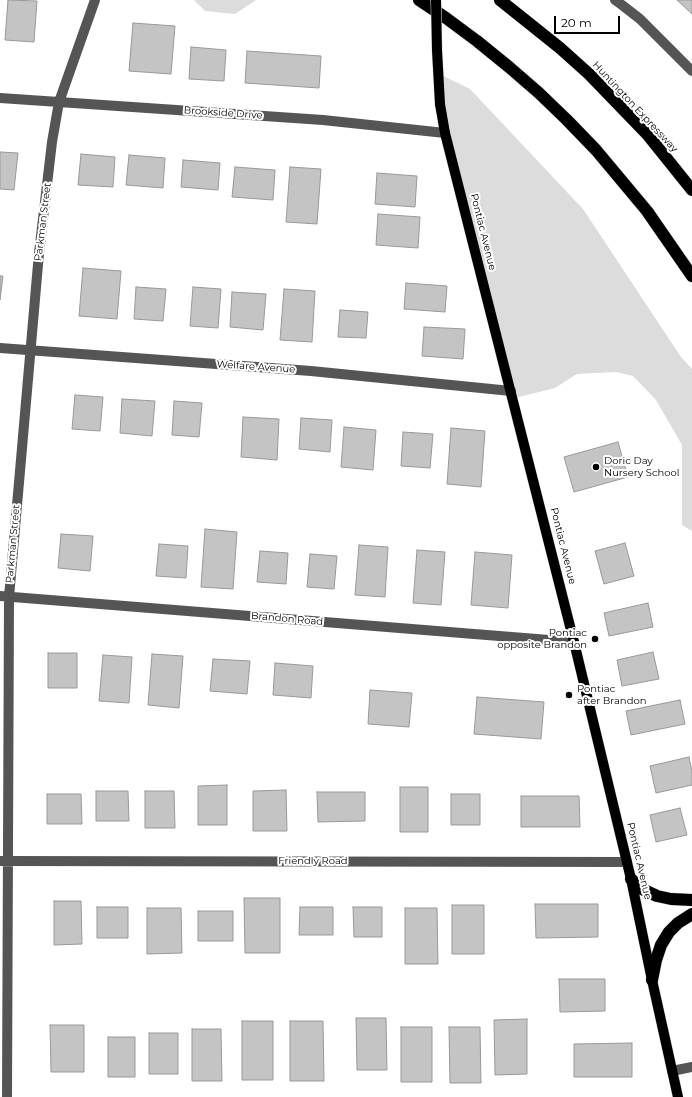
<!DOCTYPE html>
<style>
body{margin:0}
#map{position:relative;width:692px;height:1097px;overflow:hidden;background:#fff;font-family:Montserrat,sans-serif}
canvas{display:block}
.scale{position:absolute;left:554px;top:16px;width:66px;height:18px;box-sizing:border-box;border:2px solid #000;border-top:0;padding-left:5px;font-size:12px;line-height:14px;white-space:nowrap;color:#000;-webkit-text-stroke:3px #fff;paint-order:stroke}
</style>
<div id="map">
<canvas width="692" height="1097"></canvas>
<div class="scale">20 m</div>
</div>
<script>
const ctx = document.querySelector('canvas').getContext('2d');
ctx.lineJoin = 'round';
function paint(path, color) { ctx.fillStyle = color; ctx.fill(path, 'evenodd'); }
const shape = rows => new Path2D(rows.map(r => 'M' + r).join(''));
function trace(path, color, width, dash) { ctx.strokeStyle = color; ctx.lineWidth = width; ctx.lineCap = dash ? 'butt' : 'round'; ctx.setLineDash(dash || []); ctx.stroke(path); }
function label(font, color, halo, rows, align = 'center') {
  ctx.font = font + ' Montserrat,sans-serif'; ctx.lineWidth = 4; ctx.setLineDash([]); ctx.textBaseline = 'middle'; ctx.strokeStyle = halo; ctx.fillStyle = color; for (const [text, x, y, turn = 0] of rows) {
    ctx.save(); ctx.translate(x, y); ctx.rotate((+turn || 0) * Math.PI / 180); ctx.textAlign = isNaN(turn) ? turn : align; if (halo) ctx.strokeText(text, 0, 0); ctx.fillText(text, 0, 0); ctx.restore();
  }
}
paint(shape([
 [194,0,256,0,235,14,205,11],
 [435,72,470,89,583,209,681,357,692,369,692,531,682,525,682,445,656,400,633,376,616,372,577,374,555,388,515,398,509,392]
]), '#dcdcdc');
const building = shape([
 [8,0,37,1,34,42,5,40,8,0],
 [677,0,692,0,692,14,677,0],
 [133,23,175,26,171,74,129,71,133,23],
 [191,47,226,50,224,81,189,79,191,47],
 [247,51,321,56,319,88,245,83,247,51],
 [0,152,18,153,14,190,0,189,0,152],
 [81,154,115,157,113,187,78,185,81,154],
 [129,155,165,158,163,188,126,185,129,155],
 [183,160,220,163,218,190,181,187,183,160],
 [235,167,275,170,273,200,232,197,235,167],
 [290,167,321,169,317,224,286,222,290,167],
 [377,173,417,176,415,207,375,204,377,173],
 [378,214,420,217,418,248,376,245,378,214],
 [83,268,121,271,117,319,79,316,83,268],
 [0,276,3,276,0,300,0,276],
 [406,283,447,286,445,312,404,309,406,283],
 [136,287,166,289,163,321,134,319,136,287],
 [193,287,221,289,218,328,190,326,193,287],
 [284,289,315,291,312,342,280,340,284,289],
 [232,292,266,294,263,330,230,327,232,292],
 [340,310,368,312,366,338,338,337,340,310],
 [424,327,465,329,463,359,422,356,424,327],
 [75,395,103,397,100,431,72,429,75,395],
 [122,399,155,401,152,436,120,433,122,399],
 [174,401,202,403,199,437,172,435,174,401],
 [243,417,279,419,277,460,241,457,243,417],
 [301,418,332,420,330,452,299,449,301,418],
 [344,427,376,430,373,470,341,467,344,427],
 [451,428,485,431,481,487,447,484,451,428],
 [403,432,433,434,430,468,401,466,403,432],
 [618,442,628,477,574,492,564,457,618,442],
 [205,529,237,532,233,589,201,587,205,529],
 [61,534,93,536,90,571,58,568,61,534],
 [625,543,634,576,604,584,595,551,625,543],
 [159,544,188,546,186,578,156,576,159,544],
 [359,545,388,547,385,597,355,595,359,545],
 [417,550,445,552,441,605,413,603,417,550],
 [260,551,288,553,286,584,257,582,260,551],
 [475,552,512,555,508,608,471,605,475,552],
 [310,554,337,556,334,589,307,587,310,554],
 [648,603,653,627,609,636,604,613,648,603],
 [653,652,659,679,622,686,617,660,653,652],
 [48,653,77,653,77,688,48,688,48,653],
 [152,654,183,656,179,708,148,705,152,654],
 [103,655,132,657,129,703,99,701,103,655],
 [213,659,250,661,247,694,210,691,213,659],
 [275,663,313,666,311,698,273,695,275,663],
 [370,690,412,693,409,727,368,724,370,690],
 [477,697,544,702,541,739,474,734,477,697],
 [680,700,685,724,631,735,626,711,680,700],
 [689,757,692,772,692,785,656,793,650,766,689,757],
 [227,785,227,825,198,825,198,786,227,785],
 [400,787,428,787,428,832,400,832,400,787],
 [286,790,287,831,253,831,253,791,286,790],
 [96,791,128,791,129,821,96,821,96,791],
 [145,791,174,791,175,828,145,828,145,791],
 [317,792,365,792,365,821,318,822,317,792],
 [47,794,81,794,82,824,47,824,47,794],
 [451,794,480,794,480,825,451,825,451,794],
 [521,796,579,796,580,827,521,827,521,796],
 [680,808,687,835,656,842,650,815,680,808],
 [244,898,280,898,280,953,245,953,244,898],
 [54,901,81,901,82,944,54,945,54,901],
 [535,904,598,904,598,937,536,938,535,904],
 [452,905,484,905,484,954,452,954,452,905],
 [97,907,128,907,128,938,97,938,97,907],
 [300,907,333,907,333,935,299,935,300,907],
 [353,907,382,907,382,937,354,937,353,907],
 [147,908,181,908,182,953,147,954,147,908],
 [405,908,437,908,438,964,405,964,405,908],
 [198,911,233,911,233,941,198,941,198,911],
 [559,979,605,979,605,1011,560,1012,559,979],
 [356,1018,386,1018,387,1070,357,1070,356,1018],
 [527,1019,527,1074,495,1075,494,1020,527,1019],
 [242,1021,273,1021,273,1080,242,1080,242,1021],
 [290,1021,323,1021,324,1081,290,1081,290,1021],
 [50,1025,84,1025,84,1072,51,1072,50,1025],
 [401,1027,432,1027,432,1082,401,1082,401,1027],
 [449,1027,480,1027,481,1083,450,1083,449,1027],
 [192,1029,221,1029,222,1081,192,1081,192,1029],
 [149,1033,178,1033,178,1074,149,1074,149,1033],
 [108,1037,135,1037,135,1077,108,1077,108,1037],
 [632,1043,632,1077,574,1077,574,1044,632,1043]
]);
paint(building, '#c4c4c4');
trace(building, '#999', 1);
const major = shape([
 [440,104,445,133,574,642,631,879,652,980,678,1097]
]);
const highway = shape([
 [419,0,446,18,477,41,509,67,539,93,567,120,596,150,647,211,692,276],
 [500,0,560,48,589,74,647,134,692,190],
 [631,879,642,889,657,896,671,899,692,900],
 [652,980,656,960,661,945,669,932,678,923,692,914]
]);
trace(major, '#dbdbdb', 11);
trace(highway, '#dbdbdb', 13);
trace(shape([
 [615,0,622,5,640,19,692,71],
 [0,98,323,120,445,133],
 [0,348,311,371,511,391],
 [0,596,574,642],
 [0,861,627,862],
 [672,1071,692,1067],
 [7,1097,9,597,39,253,52,142,59,102,95,0]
]), '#555', 10);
trace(major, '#000', 10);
trace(highway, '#000', 12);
const majorBridge = shape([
 [436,0,437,50,440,104]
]);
trace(majorBridge, '#dbdbdb', 11, []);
trace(majorBridge, '#000', 10);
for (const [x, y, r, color] of [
 [596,467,4,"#000"],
 [595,639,4,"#000"],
 [569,695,4,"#000"]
]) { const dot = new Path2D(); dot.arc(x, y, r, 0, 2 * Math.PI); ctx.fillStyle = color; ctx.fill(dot); trace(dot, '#fff', 1.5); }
label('10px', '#000', '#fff', [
 ["Huntington Expressway",635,107,47],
 ["Brookside Drive",223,113,4],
 ["Parkman Street",43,222,-83],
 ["Pontiac Avenue",483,232,76],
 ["Welfare Avenue",256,367,4],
 ["Parkman Street",13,544,-85],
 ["Pontiac Avenue",563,546,76],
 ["Brandon Road",287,619,5],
 ["Friendly Road",313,861],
 ["Pontiac Avenue",639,861,77]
]);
label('10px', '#000', '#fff', [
 ["Doric Day",604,461],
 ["Nursery School",604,473],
 ["Pontiac",587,633,"right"],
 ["opposite Brandon",587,645,"right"],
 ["Pontiac",577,689],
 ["after Brandon",577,701]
], 'left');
</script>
